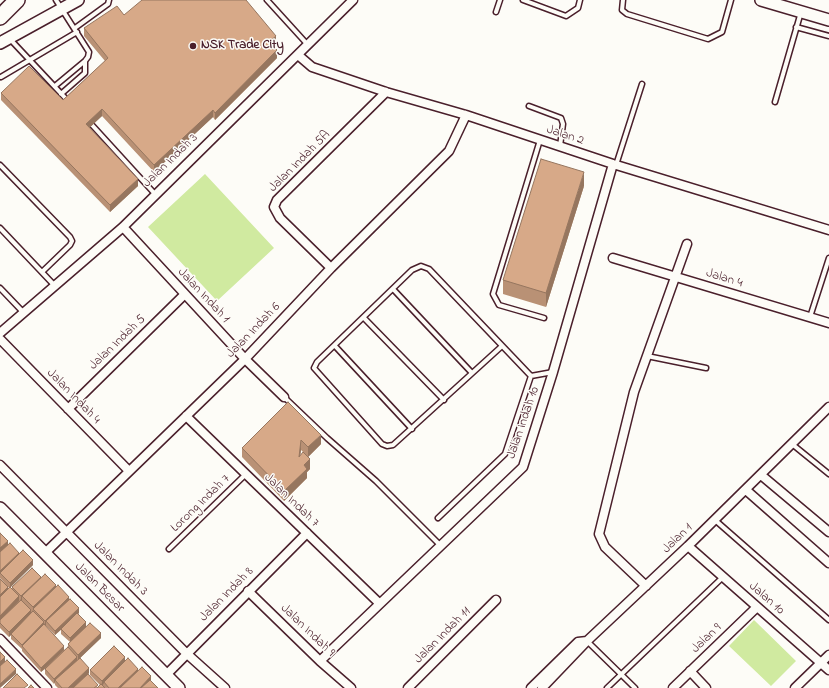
<!DOCTYPE html>
<style>
body{margin:0}
canvas{display:block;background:#fdfcf7}
</style>
<canvas width="829" height="688"></canvas>
<script>
const ctx = document.querySelector('canvas').getContext('2d');
ctx.lineJoin = 'round';
function paint(path, color) { ctx.fillStyle = color; ctx.fill(path, 'evenodd'); }
const shape = rows => new Path2D(rows.map(r => 'M' + r).join(''));
function trace(path, color, width, dash) { ctx.strokeStyle = color; ctx.lineWidth = width; ctx.lineCap = dash ? 'butt' : 'round'; ctx.setLineDash(dash || []); ctx.stroke(path); }
function label(font, color, halo, rows, align = 'center') {
  ctx.font = font + ' "Indie Flower",sans-serif'; ctx.lineWidth = 3; ctx.setLineDash([]); ctx.textBaseline = 'middle'; ctx.strokeStyle = halo; ctx.fillStyle = color; for (const [text, x, y, turn = 0] of rows) {
    ctx.save(); ctx.translate(x, y); ctx.rotate((+turn || 0) * Math.PI / 180); ctx.textAlign = isNaN(turn) ? turn : align; if (halo) ctx.strokeText(text, 0, 0); ctx.fillText(text, 0, 0); ctx.restore();
  }
}
paint(shape([
 [205,174,274,248,217,301,148,227],
 [754,620,796,661,771,686,729,646]
]), '#d0eaa0');
const lane = shape([
 [267,0,308,45],
 [523,0,566,16,578,8,580,0],
 [623,0,622,10,627,14,708,39,722,32,731,0],
 [496,12,500,0],
 [796,27,829,36],
 [75,28,108,4,109,0],
 [9,38,69,102],
 [1,77,77,32],
 [55,86,85,61,88,57,89,52,56,0],
 [61,94,85,73,85,61],
 [775,102,801,12],
 [529,106,561,118,563,124,560,146],
 [92,125,155,194],
 [540,140,493,294,499,305,544,318],
 [0,165,70,237,72,241,70,245,42,272],
 [616,165,642,84],
 [0,228,55,286],
 [0,288,23,312],
 [393,289,472,373],
 [810,317,829,258],
 [364,318,444,400],
 [335,346,412,429],
 [502,346,393,445,387,446,382,444,314,368,317,362,412,270,421,266,429,269,531,376,553,372],
 [647,356,706,368],
 [284,397,327,438,376,481,440,545],
 [792,444,829,474],
 [438,518,505,454,531,376],
 [715,520,829,620],
 [169,549,246,474],
 [587,641,635,688],
 [607,688,723,577]
]);
const street = shape([
 [298,55,312,67,386,92,466,115,613,164,829,230],
 [123,227,245,359,284,397],
 [613,258,829,323],
 [331,268,280,218,274,207,277,200,386,92],
 [0,333,123,227,353,0],
 [0,339,129,471],
 [68,409,185,294],
 [186,416,379,603],
 [0,465,186,653,225,688],
 [761,475,829,532],
 [746,490,829,563],
 [688,546,829,670],
 [45,553,245,359,331,268,449,151,466,115],
 [646,586,605,547,599,534,634,392,687,244],
 [248,591,320,661,351,688],
 [0,639,47,688],
 [320,661,523,467,553,372,613,164],
 [690,671,706,688],
 [166,675,307,533],
 [408,688,496,600],
 [531,688,578,642,587,641],
 [542,688,587,641,688,546,829,407],
 [673,688,757,607],
 [795,688,829,655]
]);
const secondary = shape([
 [761,0,829,20],
 [0,43,78,0],
 [0,508,179,688]
]);
const highway = shape([
 [0,17,17,0]
]);
trace(lane, '#4a1f2b', 7);
trace(street, '#4a1f2b', 11);
trace(secondary, '#4a1f2b', 14);
trace(highway, '#4a1f2b', 18);
trace(lane, '#fdfcf7', 4);
trace(street, '#fdfcf7', 8);
trace(secondary, '#fdfcf7', 11);
trace(highway, '#fdfcf7', 15);
paint(shape([
 [124,15,276,43,273,46,277,58,215,120,213,117,154,172,102,116,89,128,138,186,110,212,1,100,1,93,63,100,105,61,84,36,84,28],
 [584,186,546,307,503,294,503,280],
 [288,402,321,444,308,457,310,469,307,472,307,478,284,501,242,457,242,448],
 [301,450,305,454,300,456],
 [0,533,8,545,33,565,10,587,12,589,12,587,41,578,56,587,69,599,79,613,78,614,86,627,101,638,80,658,89,673,88,674,98,688,100,685,90,675,90,670,125,661,138,670,151,681,158,688,58,688,55,685,55,682,54,684,45,674,45,669,41,672,22,651,22,649,11,639,11,635,9,637,0,628,0,579,8,589,9,588,0,578],
 [46,625,46,626,55,635,62,629,61,629,61,634,70,642,68,644,68,647,64,650,45,626]
]), '#b99175');
paint(shape([
 [276,36,276,43,269,49,269,42],
 [277,50,277,58,215,120,215,113],
 [102,109,102,116,86,131,86,124],
 [213,110,213,117,154,172,154,165],
 [584,172,584,186,546,307,546,293],
 [138,179,138,186,110,212,110,205],
 [321,435,321,444,308,457,308,447],
 [301,440,301,450,299,466,299,457],
 [310,459,310,469,307,472,307,478,284,501,284,491,304,465],
 [8,541,8,546,0,553,0,548],
 [19,553,19,557,0,573,0,571],
 [33,560,33,565,10,588,10,583],
 [41,577,41,582,22,596,22,600,21,601,21,596],
 [56,585,56,590,33,609,33,612,33,607],
 [8,587,8,592,0,600,0,595],
 [19,596,19,601,0,621,0,616],
 [69,597,69,602,46,621,46,625,45,626,45,621],
 [79,608,79,613,55,635,55,631],
 [31,610,31,615,11,634,11,635,9,637,9,632],
 [44,622,44,627,22,646,22,645],
 [86,622,86,627,70,643,70,638],
 [101,633,101,638,78,660,78,655],
 [64,646,64,650,41,672,41,668],
 [5,657,5,662,0,667,0,662],
 [77,657,77,661,55,680,55,682,54,684,54,679],
 [125,657,125,661,104,682,104,683,102,686,102,681],
 [89,668,89,673,73,688,68,688],
 [16,669,16,674,0,688,0,684],
 [138,669,138,673,123,688,118,688],
 [151,676,151,681,145,688,140,688]
]), '#96765f');
const building = shape([
 [142,0,246,0,276,36,269,42,277,50,215,113,213,110,154,165,102,109,86,124,138,179,110,205,1,93,29,66,63,100,108,58,84,28,117,6,124,15,142,0],
 [541,159,584,172,546,293,503,280,541,159],
 [288,402,321,435,308,447,301,440,299,457,303,452,310,459,304,465,307,469,284,491,242,448,288,402],
 [0,533,8,541,0,548,0,533],
 [10,543,19,553,0,571,0,552,10,543],
 [23,550,33,560,10,583,0,573,23,550],
 [32,568,41,577,21,596,12,587,32,568],
 [45,574,56,585,33,607,22,596,45,574],
 [0,579,8,587,0,595,0,579],
 [58,585,69,597,45,621,33,609,58,585],
 [10,587,19,596,0,616,0,597,10,587],
 [70,599,79,608,55,631,46,621,70,599],
 [21,600,31,610,9,632,0,623,0,620,21,600],
 [33,611,44,622,22,645,11,634,33,611],
 [77,613,86,622,70,638,61,629,77,613],
 [90,623,101,633,78,655,68,644,90,623],
 [44,624,64,646,41,668,22,646,44,624],
 [114,646,125,657,102,681,90,670,114,646],
 [68,647,77,657,54,679,45,669,68,647],
 [0,652,5,657,0,662,0,652],
 [80,658,89,668,68,688,62,688,55,680,80,658],
 [128,658,138,669,118,688,109,688,104,682,128,658],
 [7,660,16,669,0,684,0,666,7,660],
 [142,667,151,676,140,688,120,688,142,667],
 [17,674,28,685,24,688,3,688,17,674],
 [88,674,98,685,94,688,73,688,88,674],
 [150,680,158,688,141,688,150,680],
 [101,684,105,688,97,688,101,684],
 [31,685,34,688,28,688,31,685]
]);
paint(building, '#d7a988');
trace(building, '#96765f', 1);
for (const [x, y, r, color] of [
 [193,46,4,"#4a1f2b"]
]) { const dot = new Path2D(); dot.arc(x, y, r, 0, 2 * Math.PI); ctx.fillStyle = color; ctx.fill(dot); trace(dot, '#fdfcf7', 1.5); }
label('bold 13px', '#4a1f2b', '#fdfcf7', [
 ["NSK Trade City",201,46]
], 'left');
label('13px', '#4a1f2b', '#fdfcf7', [
 ["Jalan 2",565,136,18],
 ["Jalan Indah 3",171,161,-44],
 ["Jalan Indah 5A",300,162,-45],
 ["Jalan 4",724,279,17],
 ["Jalan Indah 1",203,296,47],
 ["Jalan Indah 6",254,331,-46],
 ["Jalan Indah 5",118,343,-44],
 ["Jalan Indah 4",73,397,46],
 ["Jalan Indah 10",524,423,-71],
 ["Jalan Indah 7",291,501,44],
 ["Lorong Indah 7",201,504,-44],
 ["Jalan 1",678,539,-44],
 ["Jalan Indah 3",120,569,45],
 ["Jalan Besar",99,588,45],
 ["Jalan Indah 8",227,595,-45],
 ["Jalan 10",766,599,41],
 ["Jalan Indah 9",307,631,44],
 ["Jalan Indah 11",443,636,-45],
 ["Jalan 9",707,639,-44]
]);
</script>
